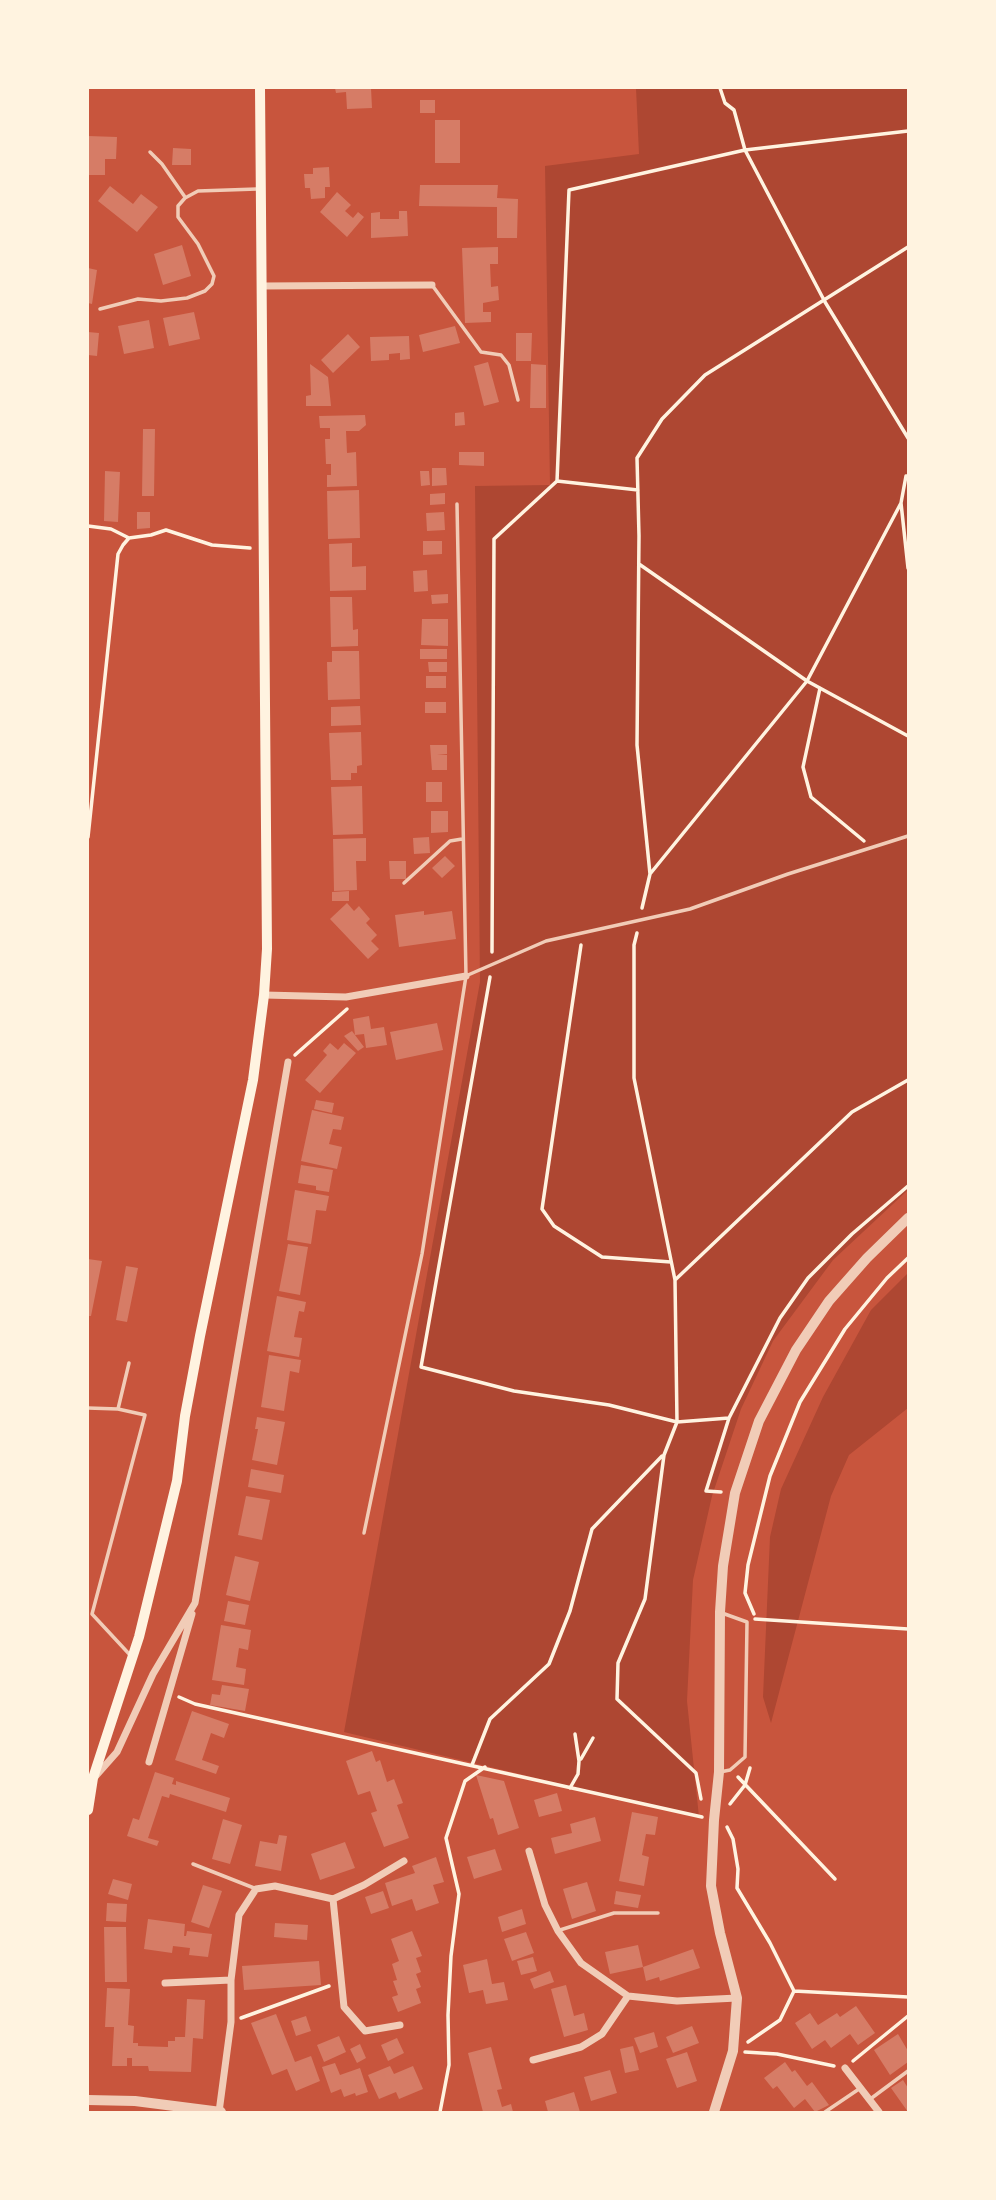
<!DOCTYPE html>
<style>
body{margin:0}
#map{position:relative;width:996px;height:2200px;overflow:hidden;background:#c8553d;font-family:Overpass,sans-serif}
canvas{display:block}
.frame{position:absolute;inset:0;border:89px solid #fff3e0;pointer-events:none}
</style>
<div id="map">
<canvas width="996" height="2200"></canvas>
<div class="frame"></div>
</div>
<script>
const ctx = document.querySelector('canvas').getContext('2d');
ctx.lineJoin = 'round';
function paint(path, color) { ctx.fillStyle = color; ctx.fill(path, 'evenodd'); }
const shape = rows => new Path2D(rows.map(r => 'M' + r).join(''));
function trace(path, color, width, dash) { ctx.strokeStyle = color; ctx.lineWidth = width; ctx.lineCap = dash ? 'butt' : 'round'; ctx.setLineDash(dash || []); ctx.stroke(path); }
paint(shape([
 [636,88,908,88,908,1190,833,1260,773,1341,741,1409,712,1496,693,1580,687,1701,699,1817,344,1732,480,982,475,486,550,485,545,166,639,154],
 [908,1273,908,1408,849,1455,831,1496,771,1723,763,1697,770,1537,781,1489,823,1397,871,1310]
]), '#ae4732');
paint(shape([
 [335,88,371,88,372,108,347,109,346,92,336,93],
 [420,100,435,100,435,113,420,113],
 [435,120,460,120,460,163,435,163],
 [88,136,117,137,116,159,105,159,105,175,88,175],
 [173,148,191,149,191,165,172,165],
 [329,167,330,187,325,187,325,198,311,199,310,188,305,188,304,174,313,174,313,168],
 [420,185,498,185,497,198,518,199,517,238,497,238,497,207,419,206],
 [110,186,133,204,141,194,158,207,137,232,98,201],
 [337,192,351,205,345,211,353,218,358,212,364,217,347,237,320,212],
 [399,211,407,211,408,236,371,238,371,213,380,212,380,219,399,219],
 [182,245,191,276,163,285,154,254],
 [498,247,498,264,490,264,491,287,498,286,499,300,483,303,483,312,491,312,491,322,465,323,462,248],
 [88,268,97,270,92,304,88,303],
 [194,312,200,339,169,346,163,318],
 [149,320,154,348,124,354,118,326],
 [455,326,460,343,423,352,419,335],
 [88,332,99,333,97,356,88,355],
 [516,333,532,333,531,361,516,361],
 [348,334,360,347,333,373,321,360],
 [409,336,410,359,400,360,400,353,389,354,389,360,371,361,370,337],
 [488,362,499,402,484,406,474,366],
 [310,364,328,377,331,406,306,406,306,396,311,395],
 [531,364,546,365,546,408,530,408],
 [464,412,465,425,455,426,455,413],
 [365,415,366,425,359,431,346,431,347,453,356,452,357,486,327,487,327,475,331,475,331,464,326,464,325,439,330,439,330,428,320,428,319,416],
 [143,429,155,429,154,496,142,496],
 [459,452,484,452,484,466,459,465],
 [432,468,446,468,447,485,432,486],
 [105,471,120,472,118,522,104,521],
 [420,471,429,471,430,485,421,486],
 [359,490,360,538,328,539,327,491],
 [445,493,445,504,430,505,430,494],
 [137,512,150,512,150,528,137,529],
 [444,512,445,530,427,531,426,513],
 [423,541,442,541,442,554,423,555],
 [352,543,352,567,366,566,366,590,330,591,329,544],
 [427,570,428,591,414,592,413,571],
 [448,594,448,603,432,604,431,595],
 [330,597,352,597,353,630,358,629,358,646,331,647],
 [422,619,448,619,448,646,421,645],
 [420,649,447,649,447,659,420,659],
 [332,651,359,651,360,699,328,700,327,662,332,662],
 [428,662,447,662,447,672,429,672],
 [426,676,446,676,446,688,426,688],
 [425,702,446,702,446,713,425,713],
 [360,706,361,725,331,726,331,707],
 [361,732,362,765,357,766,357,773,351,773,351,780,331,780,329,733],
 [430,745,447,745,447,754,437,755,447,755,447,770,432,770],
 [426,782,442,782,442,802,426,802],
 [362,786,363,834,333,835,331,787],
 [431,811,448,811,448,832,431,833],
 [429,837,430,853,414,854,413,838],
 [366,838,366,861,356,861,357,890,334,891,333,839],
 [445,856,455,866,442,878,432,868],
 [389,861,406,861,406,879,390,879],
 [349,891,349,901,332,901,332,892],
 [347,903,354,911,359,906,370,919,366,923,377,935,371,941,379,949,368,959,330,919],
 [424,911,424,915,452,911,456,939,399,947,395,915],
 [369,1016,371,1029,384,1027,387,1045,366,1048,364,1034,355,1035,364,1047,358,1051,344,1036,352,1031,355,1035,353,1019],
 [437,1023,443,1050,396,1060,390,1032],
 [330,1043,338,1050,344,1043,356,1053,320,1093,305,1080,327,1055,323,1051],
 [316,1100,334,1103,332,1113,314,1109],
 [312,1110,344,1117,341,1130,333,1129,329,1144,342,1147,337,1169,301,1161],
 [301,1165,333,1170,329,1192,316,1190,316,1186,298,1183],
 [295,1190,329,1196,326,1211,316,1210,311,1244,287,1240],
 [288,1244,308,1247,300,1295,279,1291],
 [88,1259,102,1261,91,1316,88,1316],
 [126,1266,138,1268,127,1322,116,1320],
 [277,1296,306,1302,304,1312,299,1311,294,1337,302,1338,299,1357,267,1351],
 [269,1355,301,1360,299,1373,290,1371,284,1411,261,1407],
 [257,1417,285,1422,277,1465,252,1460,258,1429,255,1429],
 [251,1469,284,1475,281,1493,248,1487],
 [246,1496,270,1500,262,1540,238,1535],
 [235,1556,259,1562,250,1601,226,1595],
 [228,1601,249,1605,245,1625,224,1621],
 [221,1625,251,1630,248,1650,239,1648,236,1667,246,1669,244,1685,212,1680],
 [222,1685,249,1689,245,1711,210,1705,212,1694,220,1695],
 [192,1711,229,1724,224,1738,211,1733,202,1760,219,1766,216,1774,175,1760],
 [372,1751,376,1762,380,1760,387,1782,394,1779,403,1803,397,1805,409,1838,384,1847,371,1813,377,1811,370,1791,358,1795,346,1761],
 [155,1772,174,1778,172,1784,176,1785,176,1781,230,1798,226,1812,170,1794,169,1798,162,1796,148,1838,159,1841,157,1846,127,1836,133,1818,139,1820],
 [476,1775,504,1781,519,1828,498,1835,493,1818,490,1819],
 [557,1793,562,1811,539,1817,534,1800],
 [632,1812,658,1817,655,1835,646,1834,642,1855,649,1857,644,1886,619,1881],
 [595,1817,601,1841,555,1854,551,1838,572,1833,570,1824],
 [223,1819,242,1825,230,1864,212,1859],
 [279,1835,287,1836,281,1871,255,1866,260,1841,277,1844],
 [345,1842,355,1868,320,1880,311,1854],
 [495,1849,502,1870,474,1879,467,1857],
 [436,1857,444,1882,433,1885,439,1903,416,1911,412,1899,392,1906,385,1883,415,1873,412,1866],
 [113,1879,132,1884,128,1900,108,1894],
 [587,1882,596,1911,572,1919,563,1889],
 [203,1885,222,1891,209,1928,191,1922],
 [383,1891,389,1908,371,1914,365,1897],
 [616,1891,641,1895,638,1908,614,1904],
 [107,1903,127,1904,126,1922,106,1921],
 [522,1909,526,1924,502,1932,498,1917],
 [148,1919,185,1924,184,1936,186,1936,187,1931,212,1934,208,1957,189,1955,190,1948,173,1946,172,1953,144,1949],
 [275,1923,308,1925,307,1940,274,1937],
 [104,1927,126,1927,127,1982,105,1982],
 [412,1931,422,1956,416,1958,421,1972,416,1974,421,1987,416,1989,421,2003,398,2012,392,1997,398,1995,393,1981,397,1980,392,1964,399,1961,391,1939],
 [526,1932,534,1953,512,1961,504,1939],
 [638,1945,643,1967,610,1974,605,1952],
 [693,1949,700,1968,660,1981,659,1977,646,1981,643,1967],
 [533,1957,537,1971,521,1975,517,1961],
 [487,1959,492,1984,504,1982,508,2000,486,2004,483,1990,469,1993,463,1965],
 [319,1961,321,1985,244,1990,242,1966],
 [550,1971,554,1982,534,1989,530,1979],
 [566,1985,574,2016,584,2013,588,2030,564,2037,551,1989],
 [107,1988,130,1989,128,2025,134,2026,133,2043,138,2043,138,2046,168,2047,168,2041,175,2041,175,2037,185,2037,187,1999,205,2000,203,2039,193,2038,191,2072,149,2071,148,2066,132,2066,132,2058,127,2058,127,2066,112,2066,114,2027,105,2027],
 [856,2006,875,2033,858,2045,850,2034,831,2048,825,2040,812,2049,795,2023,810,2013,818,2025,837,2013,840,2017],
 [276,2014,295,2062,311,2056,320,2081,296,2091,287,2069,272,2075,251,2023],
 [306,2016,311,2031,296,2036,291,2021],
 [692,2026,699,2043,673,2053,666,2037],
 [654,2032,658,2047,640,2053,634,2038],
 [898,2034,908,2051,908,2062,890,2075,874,2050],
 [339,2036,346,2052,324,2062,317,2045],
 [397,2038,404,2053,388,2061,381,2045],
 [360,2044,366,2058,357,2063,350,2049],
 [633,2046,639,2070,625,2073,620,2049],
 [491,2047,502,2089,497,2090,502,2107,511,2104,513,2112,483,2112,468,2053],
 [687,2052,697,2081,677,2088,666,2059],
 [785,2062,792,2072,795,2070,807,2086,812,2082,829,2105,815,2112,805,2099,794,2108,777,2086,773,2089,764,2078],
 [335,2063,340,2075,360,2068,368,2092,356,2096,355,2093,344,2097,341,2089,331,2093,322,2067],
 [390,2066,394,2074,413,2066,423,2089,399,2099,396,2092,379,2099,368,2075],
 [610,2070,617,2093,591,2101,584,2077],
 [903,2080,908,2088,908,2112,891,2088],
 [574,2092,580,2112,548,2112,545,2101]
]), '#d67c66');
trace(shape([
 [720,88,725,103,734,110,745,150,825,302,908,438],
 [908,476,906,476,901,503,908,568],
 [557,481,638,490],
 [88,526,111,529,129,538],
 [639,564,807,681,908,736],
 [820,688,803,767,811,797,864,841],
 [88,837,118,554,123,545,129,538,151,535,166,530,212,545,250,548],
 [650,874,807,681,901,503],
 [642,908,650,874,637,745,639,536,637,458,662,419,705,375,908,247],
 [637,933,634,945,634,1078,675,1280],
 [581,945,542,1209,554,1226,602,1257,671,1262],
 [492,952,494,539,557,481,569,190,745,150,908,131],
 [490,977,421,1367,514,1391,609,1405,677,1422,729,1418,780,1318,808,1278,852,1234,908,1186],
 [295,1055,347,1009],
 [721,1492,706,1491,729,1418],
 [754,1614,745,1593,748,1565,770,1476,800,1402,845,1329,887,1278,908,1258],
 [755,1619,908,1629],
 [179,1697,195,1704,702,1817],
 [581,1759,593,1738],
 [472,1765,490,1719,549,1664,570,1611,592,1529,662,1456],
 [738,1777,835,1879],
 [570,1788,578,1774,579,1761,575,1734],
 [701,1799,696,1773,617,1699,618,1663,645,1599,664,1455,677,1422,675,1280,852,1112,908,1080],
 [730,1804,745,1785,750,1768],
 [727,1827,733,1839,738,1869,737,1888,770,1943,794,1991],
 [794,1991,908,1997],
 [241,2018,329,1986],
 [748,2042,780,2020,794,1991],
 [745,2052,777,2054,834,2066],
 [853,2061,908,2016],
 [440,2112,449,2065,448,2015,451,1956,459,1894,446,1838,465,1781,485,1767]
]), '#fff3e0', 3.5);
trace(shape([
 [150,152,162,164,185,197],
 [432,285,481,352,501,355,509,365,518,400],
 [100,309,138,299,161,301,187,298,205,291,212,284,214,276,198,244,178,217,178,206,185,198,198,191,257,189],
 [404,883,450,841,462,839],
 [468,975,546,941,690,909,788,874,908,836],
 [129,1363,118,1409,145,1415,92,1614,131,1656],
 [88,1408,118,1409],
 [364,1533,422,1254,466,976,457,504],
 [720,1772,730,1770,745,1757,747,1622,722,1613],
 [193,1864,254,1888],
 [560,1930,614,1913,658,1913],
 [869,2100,908,2071],
 [825,2112,859,2089]
]), '#f1ccb7', 3.5);
trace(shape([
 [262,286,432,285],
 [264,995,346,997,466,976],
 [149,1762,192,1614],
 [94,1778,117,1752,153,1674,195,1603,288,1062],
 [529,1851,545,1905,558,1931,581,1963,628,1996,677,2001,737,1998],
 [333,1899,364,1885,404,1861],
 [165,1983,231,1980],
 [533,2060,581,2047,602,2034,628,1996],
 [845,2068,879,2112],
 [219,2112,231,2022,231,1980,239,1915,256,1889,275,1886,333,1899,344,2007,365,2031,400,2025]
]), '#f1ccb7', 7);
trace(shape([
 [88,2100,135,2101,221,2112],
 [714,2112,733,2051,737,1998,720,1933,711,1886,714,1820,719,1772,720,1612,723,1566,735,1493,759,1421,796,1350,829,1301,867,1258,908,1218]
]), '#f1ccb7', 10);
trace(shape([
 [88,1810,93,1778,139,1637,177,1481,185,1416,200,1336,253,1080,264,995,267,949,260,88]
]), '#fff3e0', 10);
</script>
